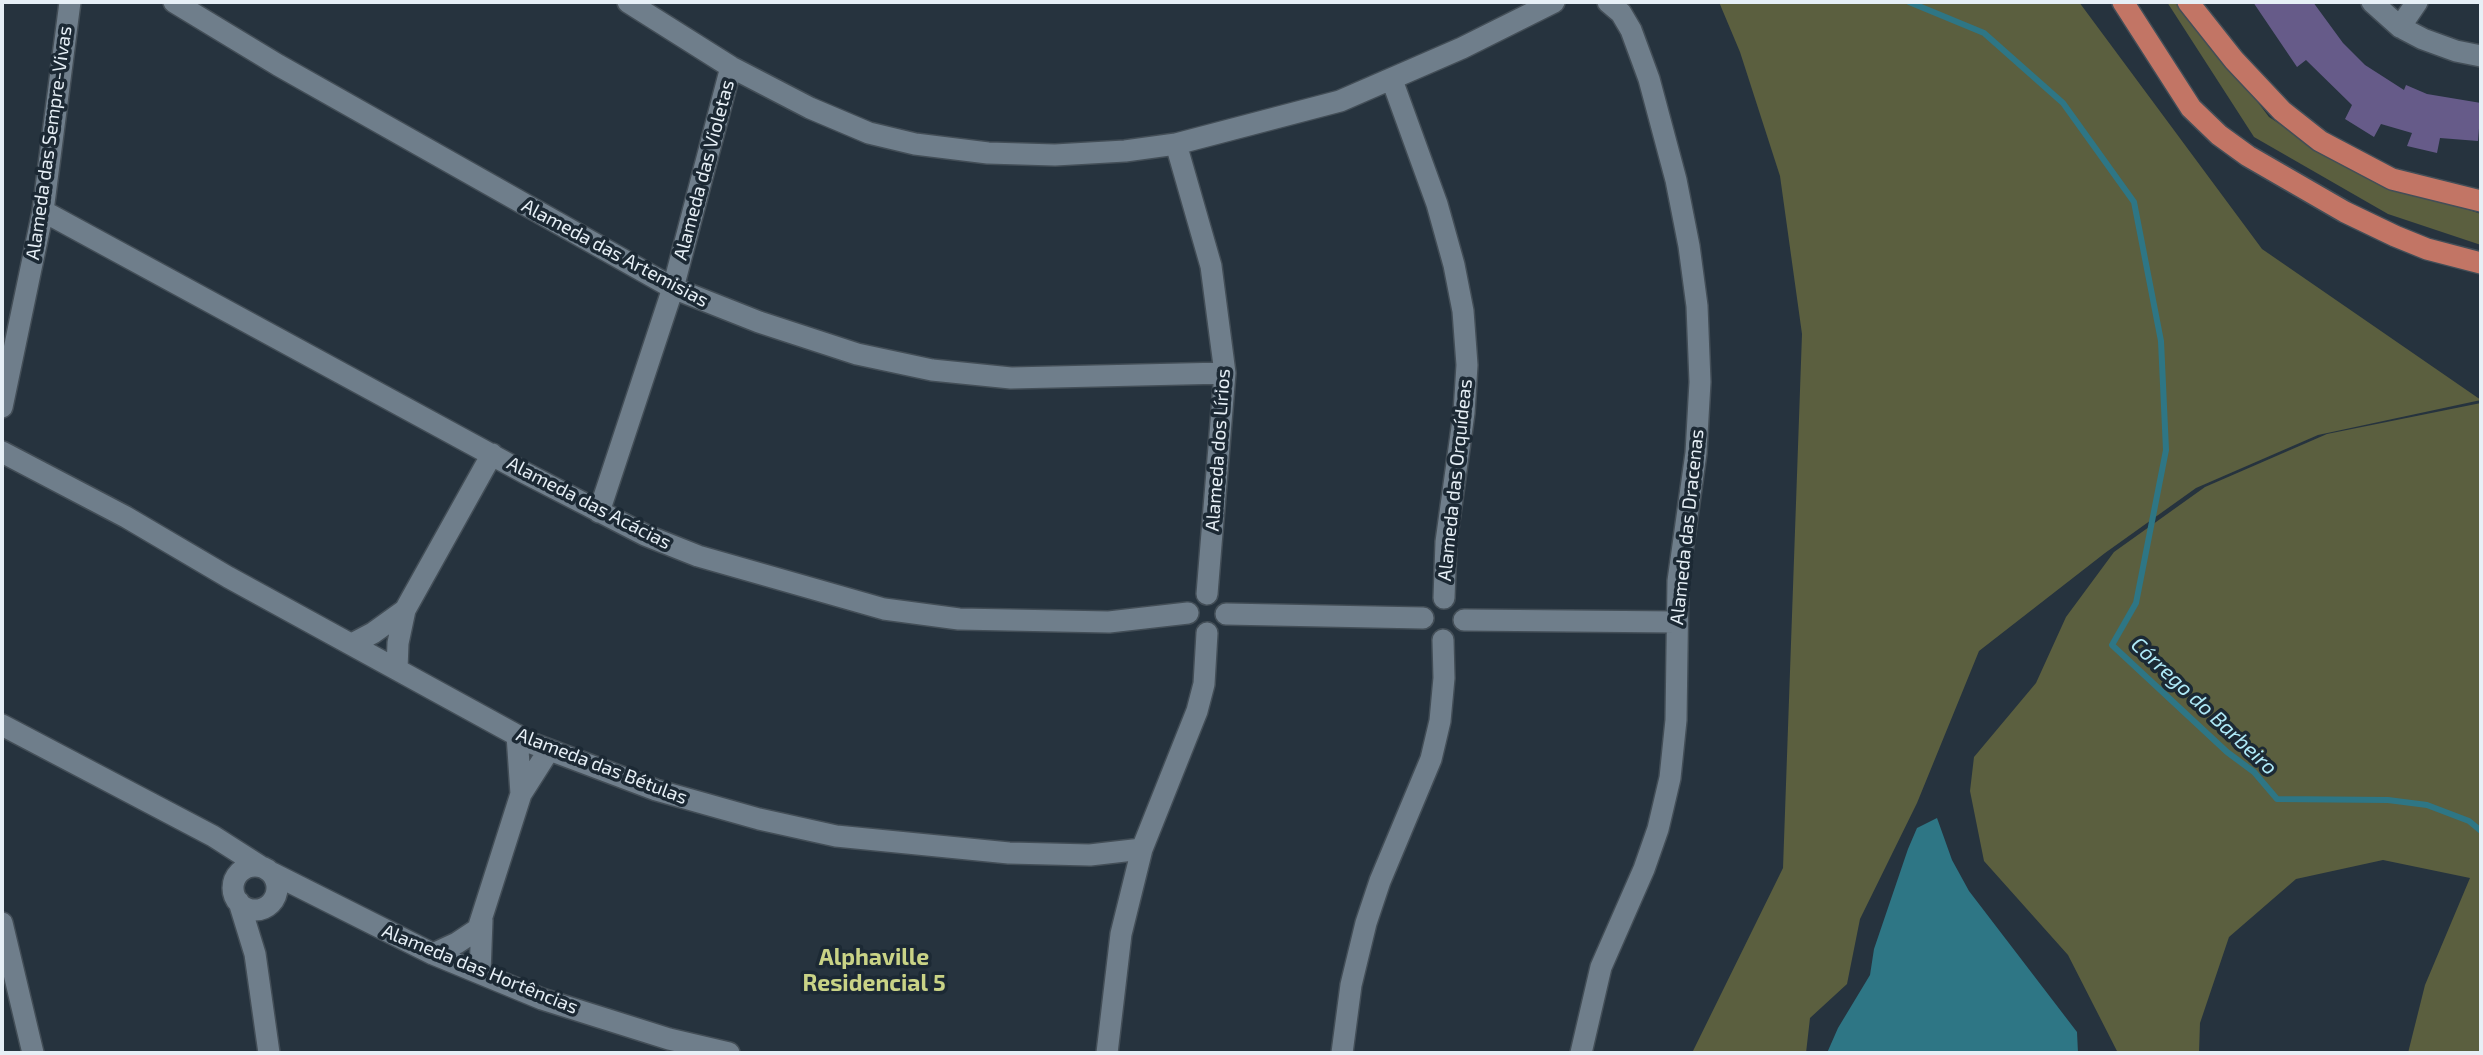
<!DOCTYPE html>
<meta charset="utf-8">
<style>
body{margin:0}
#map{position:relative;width:2483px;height:1055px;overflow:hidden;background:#26333e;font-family:"Exo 2",sans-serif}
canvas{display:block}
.frame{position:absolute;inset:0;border:4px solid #e6eff6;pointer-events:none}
</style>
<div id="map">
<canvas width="2483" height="1055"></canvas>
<div class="frame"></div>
</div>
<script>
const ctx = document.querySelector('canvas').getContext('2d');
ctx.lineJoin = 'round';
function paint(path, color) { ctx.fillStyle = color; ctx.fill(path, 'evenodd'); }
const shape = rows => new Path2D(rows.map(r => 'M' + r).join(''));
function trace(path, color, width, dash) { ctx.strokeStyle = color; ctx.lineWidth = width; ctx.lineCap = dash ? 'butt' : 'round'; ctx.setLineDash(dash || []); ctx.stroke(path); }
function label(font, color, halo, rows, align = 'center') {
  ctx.font = font + ' "Exo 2",sans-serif'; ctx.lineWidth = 7; ctx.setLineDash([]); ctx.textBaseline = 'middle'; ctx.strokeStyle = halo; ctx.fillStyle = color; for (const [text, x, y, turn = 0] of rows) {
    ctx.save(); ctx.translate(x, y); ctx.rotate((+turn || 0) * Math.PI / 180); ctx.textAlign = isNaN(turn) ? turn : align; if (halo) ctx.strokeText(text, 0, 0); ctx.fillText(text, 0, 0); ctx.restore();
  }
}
paint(shape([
 [1719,2,2079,2,2262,249,2481,400,2318,435,2196,488,2105,553,1979,651,1917,803,1860,919,1847,984,1810,1018,1806,1053,1692,1053,1783,868,1802,334,1780,176,1740,52],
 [2167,2,2182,2,2269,117,2347,168,2481,214,2481,245,2388,214,2254,137],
 [2481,403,2481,1053,2408,1053,2425,985,2470,878,2383,860,2296,879,2229,937,2200,1023,2199,1053,2118,1053,2068,955,1984,861,1970,791,1974,757,2036,683,2066,617,2114,552,2205,487,2327,434]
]), '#5b5f3f');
paint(shape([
 [1937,818,1952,860,1969,891,2077,1032,2078,1053,1827,1053,1838,1028,1870,975,1874,949,1908,849,1917,828]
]), '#2e7685');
trace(shape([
 [1909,2,1984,33,2063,103,2134,202,2161,341,2166,450,2136,603,2112,645,2227,752,2254,772,2277,799,2388,800,2427,805,2469,821,2481,831]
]), '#2e7685', 6);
paint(shape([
 [2253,2,2313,2,2343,43,2365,65,2404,90,2406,85,2427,94,2481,103,2478,141,2440,138,2437,153,2407,146,2412,133,2381,124,2374,137,2345,119,2352,105,2306,60,2297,67]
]), '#665b89');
const minor = shape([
 [174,2,278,65,673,288,759,322,857,354,932,370,1011,378,1225,373],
 [628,2,731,67,810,108,869,133,915,144,988,153,1055,155,1125,151,1176,144,1340,101,1462,48,1554,2],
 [2372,2,2400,27,2423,39,2456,51,2481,56],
 [2400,27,2417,2],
 [1392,80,1437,204,1454,265,1463,311,1467,365,1464,413,1446,542,1444,598],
 [1176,144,1211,266,1225,373,1207,594],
 [43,211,525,473,645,535,698,556,884,609,959,619,1109,622,1188,613],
 [2,407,43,211,70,2],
 [2,452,126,517,228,577,531,743,656,790,759,819,836,836,1009,853,1090,855,1142,849],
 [599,512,673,288,731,67],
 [1226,614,1423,618],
 [1464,620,1676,622],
 [352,644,373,633,405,610],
 [397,669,398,643,405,610,492,454],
 [2,725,213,836,260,866],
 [517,735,521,794],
 '233 888a22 22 0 1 1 44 0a22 22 0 1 1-44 0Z',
 [272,873,433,954,542,999,669,1039,729,1053],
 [239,902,255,954,269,1053],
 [2,923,33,1053],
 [433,954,457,943,478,929,521,794,549,750],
 [480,973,482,920],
 [1107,1053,1121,934,1142,849,1197,711,1204,684,1207,633],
 [1342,1053,1351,985,1366,923,1380,881,1431,759,1440,721,1444,678,1443,640],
 [1581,1053,1601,967,1644,869,1658,829,1670,778,1676,720,1678,581,1696,453,1700,382,1697,306,1689,246,1676,180,1649,79,1631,30,1621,13,1608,2]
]);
const major = shape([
 [2123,2,2191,108,2219,135,2248,156,2345,212,2395,236,2427,249,2481,263],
 [2188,2,2234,60,2282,111,2320,141,2392,179,2481,201]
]);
trace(minor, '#434e57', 24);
trace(major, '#434e57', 24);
trace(minor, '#6f7e8b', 21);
trace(major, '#c27565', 21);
label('19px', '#e6eff6', '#1c2934', [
 ["Alameda das Sempre-Vivas",49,143,-82],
 ["Alameda das Violetas",704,170,-75],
 ["Alameda das Artemisias",615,253,28],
 ["Alameda dos Lírios",1218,450,-86],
 ["Alameda das Orquídeas",1455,480,-84],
 ["Alameda das Acácias",589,503,27],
 ["Alameda das Dracenas",1687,527,-84],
 ["Alameda das Bétulas",602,766,21],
 ["Alameda das Hortências",480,969,22]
]);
label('italic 21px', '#afeaf8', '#1c2934', [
 ["Córrego do Barbeiro",2204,706,43]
]);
label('bold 23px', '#c9d386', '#1c2934', [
 ["Alphaville",874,957],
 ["Residencial 5",874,983]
]);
</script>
